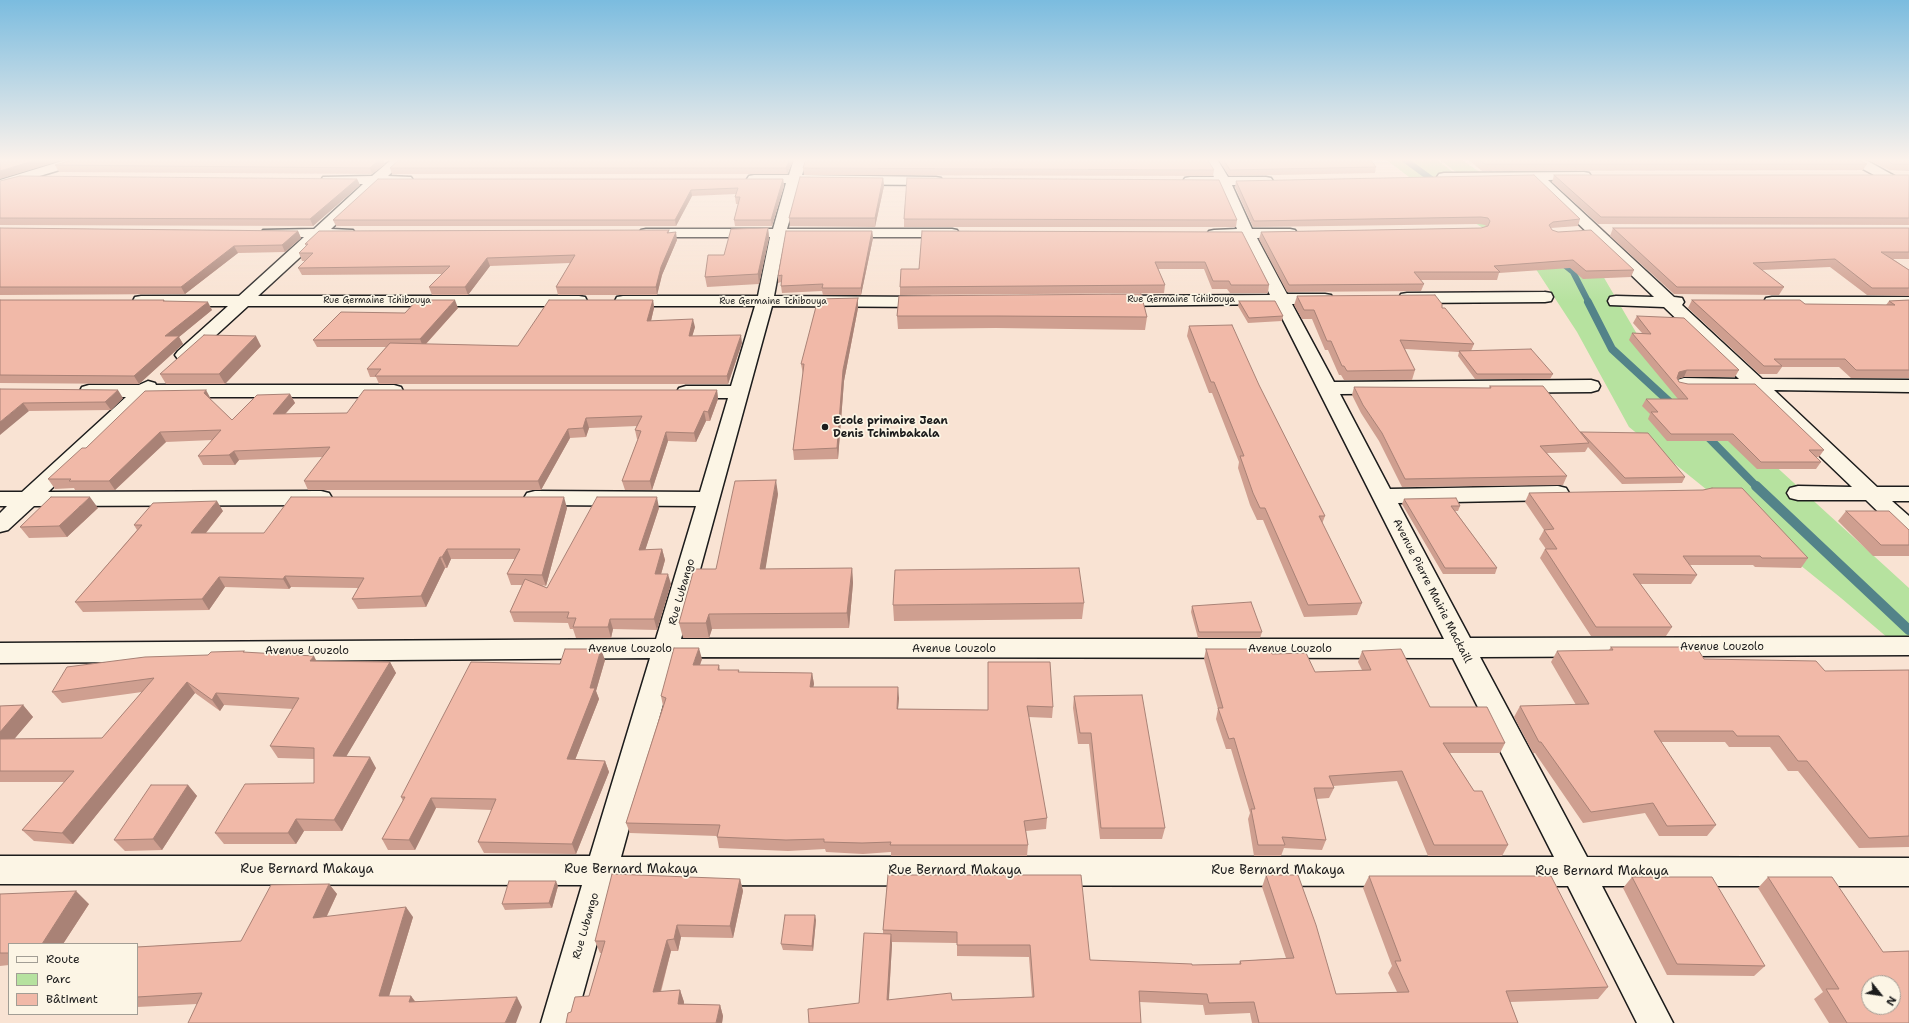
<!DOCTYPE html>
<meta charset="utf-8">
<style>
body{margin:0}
#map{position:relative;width:1909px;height:1023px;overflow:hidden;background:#f9e3d3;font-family:"Shantell Sans",sans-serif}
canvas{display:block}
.legend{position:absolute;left:8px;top:943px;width:130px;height:72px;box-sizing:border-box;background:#fcf5e5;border:1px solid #a29e95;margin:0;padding:5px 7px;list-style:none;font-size:12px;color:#1c1c1c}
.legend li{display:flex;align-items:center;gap:8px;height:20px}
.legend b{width:20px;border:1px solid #a29e95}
.north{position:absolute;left:1861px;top:975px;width:40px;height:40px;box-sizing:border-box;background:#fcf5e5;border:1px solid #a29e95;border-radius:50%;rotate:120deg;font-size:11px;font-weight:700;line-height:16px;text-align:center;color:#1c1c1c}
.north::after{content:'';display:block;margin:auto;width:14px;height:18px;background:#1c1c1c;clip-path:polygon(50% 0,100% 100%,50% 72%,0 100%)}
</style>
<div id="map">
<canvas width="1909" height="1023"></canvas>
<ul class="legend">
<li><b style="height:5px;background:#fcf5e5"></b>Route</li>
<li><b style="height:11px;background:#b6e29f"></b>Parc</li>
<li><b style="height:11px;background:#f1b9a8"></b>Bâtiment</li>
</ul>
<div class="north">N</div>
</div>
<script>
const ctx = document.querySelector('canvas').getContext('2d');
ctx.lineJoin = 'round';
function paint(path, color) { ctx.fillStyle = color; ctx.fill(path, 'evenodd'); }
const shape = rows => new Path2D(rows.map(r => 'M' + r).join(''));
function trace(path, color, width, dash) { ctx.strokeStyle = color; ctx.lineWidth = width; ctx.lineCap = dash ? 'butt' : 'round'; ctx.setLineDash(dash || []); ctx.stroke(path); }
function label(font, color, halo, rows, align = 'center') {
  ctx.font = font + ' "Shantell Sans",sans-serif'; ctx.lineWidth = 3.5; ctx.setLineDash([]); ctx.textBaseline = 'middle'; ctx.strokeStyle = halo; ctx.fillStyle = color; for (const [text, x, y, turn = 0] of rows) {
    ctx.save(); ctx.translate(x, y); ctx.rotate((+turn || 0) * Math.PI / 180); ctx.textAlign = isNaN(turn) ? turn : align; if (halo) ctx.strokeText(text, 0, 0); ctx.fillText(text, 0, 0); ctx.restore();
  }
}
paint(shape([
 [1385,159,1436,159,1483,195,1596,264,1644,346,1909,588,1909,656,1841,598,1629,427,1577,332,1528,257,1444,203],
 [1439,159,1461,159,1481,173,1457,173]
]), '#b6e29f');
trace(shape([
 [1404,159,1438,184],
 [1558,260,1573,272,1589,303]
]), '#538389', 6);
trace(shape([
 [1588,302,1612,349,1675,407],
 [1704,433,1757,487]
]), '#538389', 8);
trace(shape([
 [1756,486,1909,630]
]), '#538389', 10);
const minor = shape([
 [69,159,88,159,86,162,0,188,0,180,69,159],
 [392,159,406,159,388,176,411,177,413,180,411,183,379,184,331,229,353,230,355,233,353,236,322,237,258,296,579,296,585,297,587,301,585,305,579,306,248,306,190,359,184,360,178,359,175,355,178,351,228,306,141,306,135,305,133,301,135,297,141,296,239,296,304,237,268,237,263,236,261,233,263,230,314,229,363,184,328,184,323,183,321,180,323,177,372,176,392,159],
 [794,159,807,159,802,175,936,177,941,178,943,181,941,184,936,185,800,184,787,229,952,229,957,230,959,233,957,236,952,237,785,237,774,296,929,297,935,298,937,302,935,306,929,307,772,306,681,639,1444,639,1275,304,1113,306,1107,305,1105,301,1107,297,1113,296,1270,295,1242,238,1214,238,1209,237,1207,234,1209,231,1214,230,1237,229,1219,185,1190,185,1185,184,1183,181,1185,178,1190,177,1214,177,1204,159,1217,159,1228,177,1266,177,1271,178,1273,181,1271,184,1266,185,1232,185,1252,229,1290,229,1295,230,1297,233,1295,236,1290,237,1257,238,1287,294,1325,294,1331,295,1333,299,1331,303,1325,304,1292,304,1334,382,1591,380,1598,382,1600,386,1598,390,1591,392,1340,394,1390,489,1558,486,1566,488,1569,493,1566,498,1558,500,1398,503,1470,638,1909,637,1909,655,1480,657,1587,857,1909,858,1909,886,1602,886,1673,1023,1637,1023,1568,886,613,885,575,1023,541,1023,582,885,0,884,0,856,590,856,650,658,0,663,0,643,656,639,696,506,535,505,527,503,524,498,527,493,535,491,700,492,728,398,686,398,679,396,677,392,679,388,686,386,731,386,755,306,623,306,617,305,615,301,617,297,623,296,758,296,770,237,646,237,641,236,639,233,641,230,646,229,773,229,786,183,754,183,749,182,747,179,749,176,754,175,789,175,794,159],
 [676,657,1453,658,1554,857,621,857,676,657],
 [1848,159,1864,159,1909,184,1909,194,1850,162,1848,159],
 [1584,172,1589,173,1591,176,1589,179,1548,180,1674,297,1682,298,1684,302,1682,305,1762,379,1909,380,1909,392,1774,390,1877,487,1909,487,1909,501,1892,501,1909,516,1909,536,1901,534,1866,500,1798,500,1790,498,1787,493,1790,488,1798,486,1852,487,1751,390,1684,390,1677,388,1675,384,1677,380,1684,378,1739,379,1664,307,1610,305,1608,301,1610,297,1616,296,1654,297,1533,180,1444,181,1439,180,1437,177,1439,174,1444,173,1584,172],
 [1545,292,1551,293,1553,297,1551,301,1545,302,1407,303,1401,302,1399,298,1401,294,1407,293,1545,292],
 [1772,297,1909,297,1909,307,1772,307,1766,306,1764,302,1766,298,1772,297],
 [148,381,155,383,156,385,394,385,401,387,403,391,401,395,394,397,149,397,48,492,321,491,329,493,332,498,329,503,321,505,34,506,8,530,0,532,0,513,7,506,0,506,0,492,22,492,126,397,89,397,82,395,80,391,82,387,89,385,139,385,148,381]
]);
trace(minor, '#1c1c1c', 3);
paint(minor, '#fcf5e5');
paint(shape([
 [400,159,794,159,787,174,392,174,390,168],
 [1218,159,1370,159,1376,167,1375,173,1229,176],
 [1467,159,1857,159,1867,164,1863,170,1482,171],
 [1866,159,1909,159,1909,171,1889,170],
 [385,164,372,174,59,172,55,165],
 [803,168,1214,170,1213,176,804,175],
 [1554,175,1909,175,1909,225,1598,224,1552,182],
 [883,178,884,186,875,227,790,226,789,218],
 [357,179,360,185,313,226,0,225,0,181],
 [783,179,784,186,772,226,735,226,734,220,738,204,736,204,735,197,736,194,692,196,676,226,336,226,333,220],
 [1236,181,1580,219,1578,226,1551,228,1552,230,1634,270,1631,277,1583,279,1570,268,1499,273,1497,280,1420,280,1424,284,1421,291,1287,292,1259,239,1261,232,1481,228,1486,226,1485,225,1479,224,1253,227,1235,187],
 [904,219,1237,220,1236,227,904,227],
 [0,228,298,231,301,238,285,252,238,253,185,294,0,295],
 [768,228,769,238,759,284,707,287,705,277,724,255],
 [1613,228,1909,228,1909,259,1893,259,1909,270,1909,296,1867,295,1830,267,1762,270,1784,287,1779,295,1674,294,1610,236],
 [669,230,669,233,677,240,662,275,657,295,558,295,556,287,570,263,490,266,468,295,432,295,429,287,442,274,302,275,298,268,305,261,302,261,299,253,306,246,305,244],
 [872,231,873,238,861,295,823,295,822,291,782,293,781,286,781,282,778,283,778,276],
 [1242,232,1269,285,1268,293,1230,293,1227,289,1212,289,1204,269,1158,269,1165,285,1164,293,900,295,900,287,919,269],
 [899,296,1147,317,1145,330,996,328,898,329,897,316],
 [1297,296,1442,308,1474,344,1471,351,1553,374,1550,379,1475,379,1458,356,1459,352,1405,349,1415,370,1412,380,1344,380,1341,375,1339,375,1328,350,1325,350,1312,319,1302,319,1294,305],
 [0,300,164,300,165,301,212,310,179,337,183,344,139,384,0,383],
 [653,300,654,308,651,321,695,327,692,336,742,343,728,384,379,384,376,377,370,377,367,369,386,347,317,347,313,340,405,313,458,308,426,344,518,346],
 [1692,300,1805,304,1886,305,1889,301,1909,300,1909,378,1851,378,1839,367,1782,367,1777,374,1759,374,1688,308],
 [1239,301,1283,316,1282,321,1248,323,1238,306],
 [858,308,844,381,838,459,794,460,793,450,803,374,801,364],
 [1637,316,1739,370,1735,377,1684,377,1678,379,1679,382,1824,450,1819,457,1816,457,1821,462,1816,469,1757,469,1728,441,1667,441,1648,419,1650,414,1642,406,1646,399,1678,399,1629,340,1632,333,1642,333,1633,323],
 [1189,326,1259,385,1325,516,1322,524,1362,603,1357,615,1304,617,1263,520,1257,520,1250,505,1238,468,1239,462,1212,393,1209,393,1187,336],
 [261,346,225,384,166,384,160,374],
 [1490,386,1581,432,1685,477,1682,483,1622,484,1588,447,1585,452,1547,453,1567,476,1563,485,1402,487,1379,441,1361,413,1352,395,1354,387,1489,388],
 [0,389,123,398,111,410,29,411],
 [717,390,718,399,710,421,706,421,696,442,668,441,652,490,625,490,622,481,638,439,637,439,635,430,637,426,589,428,586,437,570,438,541,490,308,490,304,481,323,457,239,460,235,465,203,465,198,456,212,440,166,442,115,490,75,490,74,488,55,489,48,479,86,448,211,399,211,400,232,420,290,394,295,403,285,414,347,413],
 [1529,493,1808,558,1801,568,1755,567,1753,565,1690,565,1697,575,1691,584,1640,584,1672,627,1666,636,1591,636,1540,558,1545,549,1546,549,1539,539,1544,530,1525,502],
 [778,494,765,569,852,568,853,583,849,628,712,629,709,638,683,638,679,623,716,569],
 [1404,499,1460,506,1458,511,1455,511,1497,568,1495,574,1443,574,1402,504],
 [98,508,67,537,29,538,20,527],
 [567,508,546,586,542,585,547,588,659,508,645,550,662,549,665,560,661,574,671,584,657,630,613,629,611,638,576,638,573,629,570,629,568,623,514,622,510,612,522,585,511,585,507,574,515,559,451,559,447,568,445,568,426,607,358,609,352,599,358,588,291,587,289,589,225,587,209,610,83,612,75,602,137,530,134,525,223,511,206,533,264,533],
 [1846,511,1909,530,1909,556,1873,556,1838,521],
 [1084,603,1082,619,894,621,893,605],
 [1192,606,1262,632,1260,638,1198,638,1191,612],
 [1611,647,1704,659,1825,671,1909,670,1909,847,1859,848,1798,771,1788,771,1770,747,1729,747,1725,742,1661,742,1716,825,1707,836,1659,836,1645,813,1583,823,1535,753,1533,753,1514,717,1520,706,1576,705,1551,662,1557,651,1609,650],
 [1206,649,1272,654,1315,672,1362,670,1358,662,1362,651,1430,707,1505,743,1500,753,1450,753,1508,845,1502,856,1428,856,1397,781,1333,786,1334,788,1329,798,1316,799,1326,840,1322,850,1284,848,1281,856,1254,856,1248,819,1250,813,1231,749,1226,749,1216,719,1218,709,1204,659],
 [244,651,245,653,316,661,390,662,396,673,346,756,376,768,342,831,304,831,296,844,224,844,215,833,314,783,314,759,278,758,270,746,293,709,224,705,220,711,195,693,73,844,34,841,22,830,64,782,0,782,0,706,23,705,33,717,14,739,102,738,142,692,62,703,52,692,208,655],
 [702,659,700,665,719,665,720,670,739,670,739,672,812,673,814,684,813,687,899,698,898,709,988,710,988,662,1053,707,1052,718,1028,717,1047,818,1046,829,1026,831,1028,845,1027,856,891,856,891,852,863,854,826,852,825,849,788,851,719,848,717,837,717,836,630,833,626,823,663,706,661,696],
 [605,660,596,691,599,699,575,760,605,761,609,772,576,854,484,853,478,842,492,810,436,808,415,850,388,850,382,839,403,801,401,797,560,664],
 [1074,696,1165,828,1162,839,1100,839,1089,744,1078,744,1073,708],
 [188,785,197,796,162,850,125,851,114,840],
 [888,875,1090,960,1192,965,1239,964,1240,961,1286,958,1262,887,1266,875,1336,994,1397,992,1388,973,1392,966,1363,888,1369,876,1608,987,1598,999,1510,1002,1518,1023,1252,1023,1250,1013,1205,1015,1203,1005,1140,1002,859,1003,883,934,883,930],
 [892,942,957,943,957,956,1029,957,1032,997,952,1000,889,1000],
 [1632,877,1765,966,1754,976,1667,975,1623,888],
 [1768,877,1883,952,1909,1023,1829,1023,1814,999,1823,992,1758,888],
 [740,879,743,891,733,938,681,937,678,951,671,951,661,992,680,990,684,1002,684,1004,720,1005,723,1016,722,1023,566,1023,571,1012,589,996,602,953,600,953,595,941],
 [329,884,337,894,327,916,413,917,389,996,411,996,415,1001,522,1007,197,1004,137,1007,137,947,241,941],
 [558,886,552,908,505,910,502,904],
 [0,894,89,904,63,944,9,944,9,965,0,966],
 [816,920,813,951,783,950,781,944]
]), '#cf9f90');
paint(shape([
 [40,159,66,159,0,179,0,171],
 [380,159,383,159,385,164,372,174,370,168],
 [790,159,794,159,787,174,786,168],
 [883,178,884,186,875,227,875,218],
 [357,179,360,185,313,226,310,219],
 [783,179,784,186,772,226,771,220],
 [691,190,692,196,676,226,675,220],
 [768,228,769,238,759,284,758,274],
 [298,231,301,238,285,252,282,245],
 [872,231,873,238,861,295,861,288],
 [676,232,677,240,662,275,657,295,656,287,661,267],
 [234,246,238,253,185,294,181,287],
 [487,258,490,266,468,295,465,287],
 [858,298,858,308,844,381,838,459,837,448,843,370],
 [455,300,458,308,423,347,420,339],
 [653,300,654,308,649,329,647,321],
 [208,302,212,310,179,337,183,344,139,384,134,376,165,336],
 [693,319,695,327,690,344,689,336],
 [741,335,742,343,728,384,727,376],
 [256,336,261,346,225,384,219,374],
 [1687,370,1684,377,1676,379,1679,372],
 [118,390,123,398,111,410,105,402],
 [206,390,211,399,209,402,204,393],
 [717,390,718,399,710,421,708,412],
 [290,394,295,403,277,423,273,414],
 [23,403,29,411,0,435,0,422],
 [704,411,706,421,696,442,694,433],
 [586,418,589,428,586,437,583,428],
 [568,429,570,438,541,490,538,481],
 [160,432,166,442,115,490,109,481],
 [666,432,668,441,652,490,650,481],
 [234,451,239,460,235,465,229,455],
 [776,480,778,494,763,584,760,569],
 [90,497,98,508,67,537,59,526],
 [564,497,567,508,546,586,542,575],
 [657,497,659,508,642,560,639,550],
 [217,501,223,511,197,544,191,533],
 [447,549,451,559,447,568,442,557],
 [662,549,665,560,658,585,655,574],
 [440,557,445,568,426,607,421,596],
 [852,568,853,583,849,628,847,613],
 [668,574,671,584,657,630,654,619],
 [285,576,291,587,289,589,283,579],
 [219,577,225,587,209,610,202,599],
 [709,614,712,629,709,638,706,623],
 [610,619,613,629,611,638,608,627],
 [699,648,702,659,696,676,693,665],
 [601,649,605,660,596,691,599,699,571,770,567,759,590,688],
 [314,656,320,668,310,661],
 [390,662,396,673,340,767,333,756],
 [812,673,814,684,811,698,810,687],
 [187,682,195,693,73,844,62,833],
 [898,687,899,698,897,719,897,709],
 [216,693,224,705,220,711,212,700],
 [23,705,33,717,5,750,0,745,0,732],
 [370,757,376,768,342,831,334,820],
 [605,761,609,772,576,854,572,844],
 [188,785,197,796,162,850,153,839],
 [431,798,436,808,415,850,409,840],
 [296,819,304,831,296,844,288,833],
 [740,879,743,891,733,938,730,926],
 [556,881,558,886,552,908,549,903],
 [329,884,337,894,321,928,313,918],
 [76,891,89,904,63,944,42,944],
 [406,907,413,917,386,1006,379,996],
 [815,915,816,920,813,951,812,946],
 [677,925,681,937,678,951,674,939],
 [891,934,892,945,888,1011,887,1000],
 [667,940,671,951,657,1004,653,992],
 [680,990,684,1002,682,1015,678,1004],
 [411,996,418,1006,409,1002],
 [517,997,522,1007,516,1023,505,1023],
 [720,1005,723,1016,722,1023,716,1023]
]), '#a98276');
const building = shape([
 [0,159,40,159,0,171,0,159],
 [76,159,380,159,370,168,55,165,76,159],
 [400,159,790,159,786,168,390,168,400,159],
 [806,159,1207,159,1214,170,803,168,806,159],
 [1223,159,1370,159,1376,167,1230,170,1223,159],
 [1478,159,1857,159,1867,164,1485,164,1478,159],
 [1883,159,1909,159,1909,164,1893,164,1883,159],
 [1534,175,1580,219,1553,222,1549,225,1552,230,1558,232,1591,230,1634,270,1586,271,1573,260,1494,266,1500,272,1414,272,1424,284,1289,285,1261,232,1481,228,1488,226,1490,221,1488,218,1481,217,1254,221,1236,181,1534,175],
 [1554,175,1909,175,1909,218,1601,217,1554,175],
 [20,176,357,179,310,219,0,218,0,181,20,176],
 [800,177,883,178,875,218,789,218,800,177],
 [907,178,1219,180,1237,220,904,219,907,178],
 [378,179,783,179,771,220,734,220,740,197,735,197,738,188,691,190,675,220,333,220,378,179],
 [0,228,298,231,282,245,234,246,181,287,0,287,0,228],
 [768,228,758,274,705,277,708,255,724,255,731,229,768,228],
 [1613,228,1909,228,1909,252,1881,252,1909,270,1909,288,1872,288,1835,259,1753,263,1784,287,1677,287,1613,228],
 [669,230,667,233,676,232,661,267,656,287,556,287,575,255,487,258,465,287,429,287,450,266,298,268,313,253,299,253,308,244,305,244,319,231,669,230],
 [786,231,872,231,861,288,822,288,823,284,781,286,782,275,778,276,786,231],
 [922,231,1242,232,1269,285,1231,285,1229,281,1213,281,1205,262,1155,262,1165,285,900,287,901,269,919,269,922,231],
 [1141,294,1147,317,997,316,897,316,899,296,1141,294],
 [1435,295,1442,304,1442,308,1445,308,1474,344,1400,340,1415,370,1347,371,1344,366,1342,366,1331,341,1327,341,1314,310,1304,310,1297,296,1435,295],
 [858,298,843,370,837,448,793,450,804,364,801,364,818,299,858,298],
 [0,300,164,300,163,301,208,302,165,336,179,336,134,376,0,375,0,300],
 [417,300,455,300,420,339,313,340,341,312,405,313,417,300],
 [549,300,653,300,647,321,693,319,689,336,741,335,727,376,375,376,381,369,367,369,390,343,518,346,549,300],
 [1692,300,1800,300,1805,304,1895,305,1889,301,1909,300,1909,370,1856,370,1845,359,1774,359,1782,366,1764,366,1692,300],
 [1239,301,1275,301,1283,316,1249,318,1239,301],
 [1637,316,1684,318,1739,370,1687,370,1679,372,1677,378,1679,382,1688,384,1755,384,1824,450,1809,450,1821,462,1761,462,1733,434,1671,434,1651,412,1658,412,1646,399,1688,399,1632,333,1651,334,1637,316],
 [1232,325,1259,385,1325,516,1319,516,1362,603,1308,605,1265,508,1260,508,1253,493,1240,456,1244,456,1214,382,1211,382,1189,326,1232,325],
 [204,335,256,336,219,374,160,374,204,335],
 [1531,349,1553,374,1477,374,1459,351,1531,349],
 [1490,386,1543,386,1589,443,1540,446,1567,476,1405,479,1382,433,1363,405,1354,387,1491,388,1490,386],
 [0,389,118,390,105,402,23,403,0,422,0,389],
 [206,390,204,393,232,420,257,395,290,394,273,414,347,413,364,390,717,390,708,412,704,411,694,433,666,432,650,481,622,481,641,431,635,430,642,416,586,418,583,428,568,429,538,481,304,481,330,447,234,451,229,455,198,456,221,430,160,432,109,481,69,481,71,479,48,479,82,448,86,448,145,391,206,390],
 [1581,432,1648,433,1685,477,1625,478,1581,432],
 [776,480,760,569,852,568,847,613,709,614,706,623,679,623,694,569,716,569,735,481,776,480],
 [1712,488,1742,488,1808,558,1762,558,1760,556,1683,556,1697,575,1633,574,1672,627,1596,627,1545,549,1557,549,1544,530,1554,529,1529,493,1703,490,1712,488],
 [51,497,90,497,59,526,20,527,51,497],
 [291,497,564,497,542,575,507,574,520,549,447,549,442,557,440,557,421,596,352,599,364,578,285,576,283,579,219,577,202,599,75,602,142,525,134,525,153,503,217,501,191,533,264,533,291,497],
 [597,497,657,497,639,550,662,549,655,574,668,574,654,619,610,619,608,627,573,627,576,618,567,618,569,612,510,612,525,579,547,588,597,497],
 [1456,498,1460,506,1451,506,1497,568,1445,568,1404,499,1456,498],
 [1846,511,1889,511,1909,530,1909,545,1881,545,1846,511],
 [1079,568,1084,603,893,605,895,570,1079,568],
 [1251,602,1262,632,1199,632,1192,606,1251,602],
 [1611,647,1688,647,1697,648,1704,659,1816,661,1825,671,1909,670,1909,836,1869,838,1807,761,1798,761,1779,736,1737,736,1733,731,1654,731,1716,825,1667,826,1653,803,1591,812,1541,742,1539,742,1520,706,1589,704,1557,651,1613,650,1611,647],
 [674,648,699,648,693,665,719,665,718,670,739,670,738,672,812,673,810,687,898,687,897,709,988,710,988,662,1050,662,1053,707,1027,706,1047,818,1024,821,1028,845,890,845,891,842,862,843,824,842,824,839,786,840,717,837,720,825,626,823,666,698,661,696,674,648],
 [565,649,601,649,590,688,595,688,567,759,605,761,572,844,478,842,496,799,431,798,409,840,382,839,405,797,401,797,471,662,560,664,565,649],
 [1206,649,1271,649,1272,654,1306,653,1315,672,1371,670,1362,651,1401,649,1430,707,1487,707,1505,743,1443,743,1474,791,1482,791,1508,845,1434,845,1402,771,1329,776,1334,788,1314,788,1326,840,1282,837,1285,845,1258,845,1251,809,1255,809,1234,738,1229,739,1218,708,1223,708,1206,649],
 [244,651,243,652,314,656,310,661,390,662,333,756,370,757,334,820,296,819,288,833,215,833,245,784,314,783,314,748,270,746,299,698,216,693,212,700,187,682,62,833,22,830,74,771,0,771,0,739,102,738,154,678,52,692,67,667,145,657,208,655,211,652,244,651],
 [1142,695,1165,828,1101,828,1091,733,1080,733,1074,696,1142,695],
 [23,705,0,732,0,706,23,705],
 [151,785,188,785,153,839,114,840,151,785],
 [612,874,740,879,730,926,677,925,674,939,667,940,653,992,680,990,678,1004,720,1005,716,1023,566,1023,568,1013,571,1012,575,997,589,996,605,941,595,941,612,874],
 [888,875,1081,875,1090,960,1192,964,1192,965,1241,964,1240,961,1294,958,1266,875,1298,875,1316,925,1336,994,1409,992,1395,961,1401,961,1369,876,1551,876,1608,987,1506,991,1518,1023,1259,1023,1254,1002,1209,1003,1207,994,1139,991,1141,1023,809,1023,808,1009,859,1003,864,933,891,934,887,1000,951,993,952,1000,1034,997,1030,945,957,945,957,932,883,930,888,875],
 [1632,877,1712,877,1765,966,1677,964,1632,877],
 [1768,877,1832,877,1883,952,1909,951,1909,1023,1847,1023,1826,989,1839,989,1768,877],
 [1869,983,1893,983,1893,1007,1869,1007,1869,983],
 [509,881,556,881,549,903,502,904,509,881],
 [329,884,313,918,406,907,379,996,411,996,409,1002,517,997,505,1023,188,1023,202,993,137,997,137,947,241,941,271,885,329,884],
 [76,891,42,944,9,944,9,953,0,953,0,894,76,891],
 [785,915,815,915,812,946,781,944,785,915]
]);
paint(building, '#f1b9a8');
trace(building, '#a98276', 1);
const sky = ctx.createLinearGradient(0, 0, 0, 302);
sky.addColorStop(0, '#7bbcdf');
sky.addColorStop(0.53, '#fcf2eb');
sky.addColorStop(1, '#fcf2eb00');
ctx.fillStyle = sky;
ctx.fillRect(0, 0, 1909, 302);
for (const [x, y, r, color] of [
 [825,427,4,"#1c1c1c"]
]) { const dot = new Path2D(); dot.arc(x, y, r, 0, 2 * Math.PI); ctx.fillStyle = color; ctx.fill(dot); trace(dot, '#fcf5e5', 1.5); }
label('9px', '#1c1c1c', '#fcf5e5', [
 ["Rue Germaine Tchibouya",1181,300],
 ["Rue Germaine Tchibouya",377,301],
 ["Rue Germaine Tchibouya",773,302]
]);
label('bold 11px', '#1c1c1c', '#fcf5e5', [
 ["Ecole primaire Jean",833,421],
 ["Denis Tchimbakala",833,434]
], 'left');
label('11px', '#1c1c1c', '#fcf5e5', [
 ["Avenue Pierre Mairie Mackaill",1432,591,63],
 ["Rue Lubango",682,592,-74],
 ["Avenue Louzolo",1722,647],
 ["Avenue Louzolo",630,649],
 ["Avenue Louzolo",954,649],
 ["Avenue Louzolo",1290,649],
 ["Avenue Louzolo",307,651],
 ["Rue Lubango",586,926,-74]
]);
label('13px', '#1c1c1c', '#fcf5e5', [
 ["Rue Bernard Makaya",307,870],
 ["Rue Bernard Makaya",631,870],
 ["Rue Bernard Makaya",955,871],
 ["Rue Bernard Makaya",1278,871],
 ["Rue Bernard Makaya",1602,872]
]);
</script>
